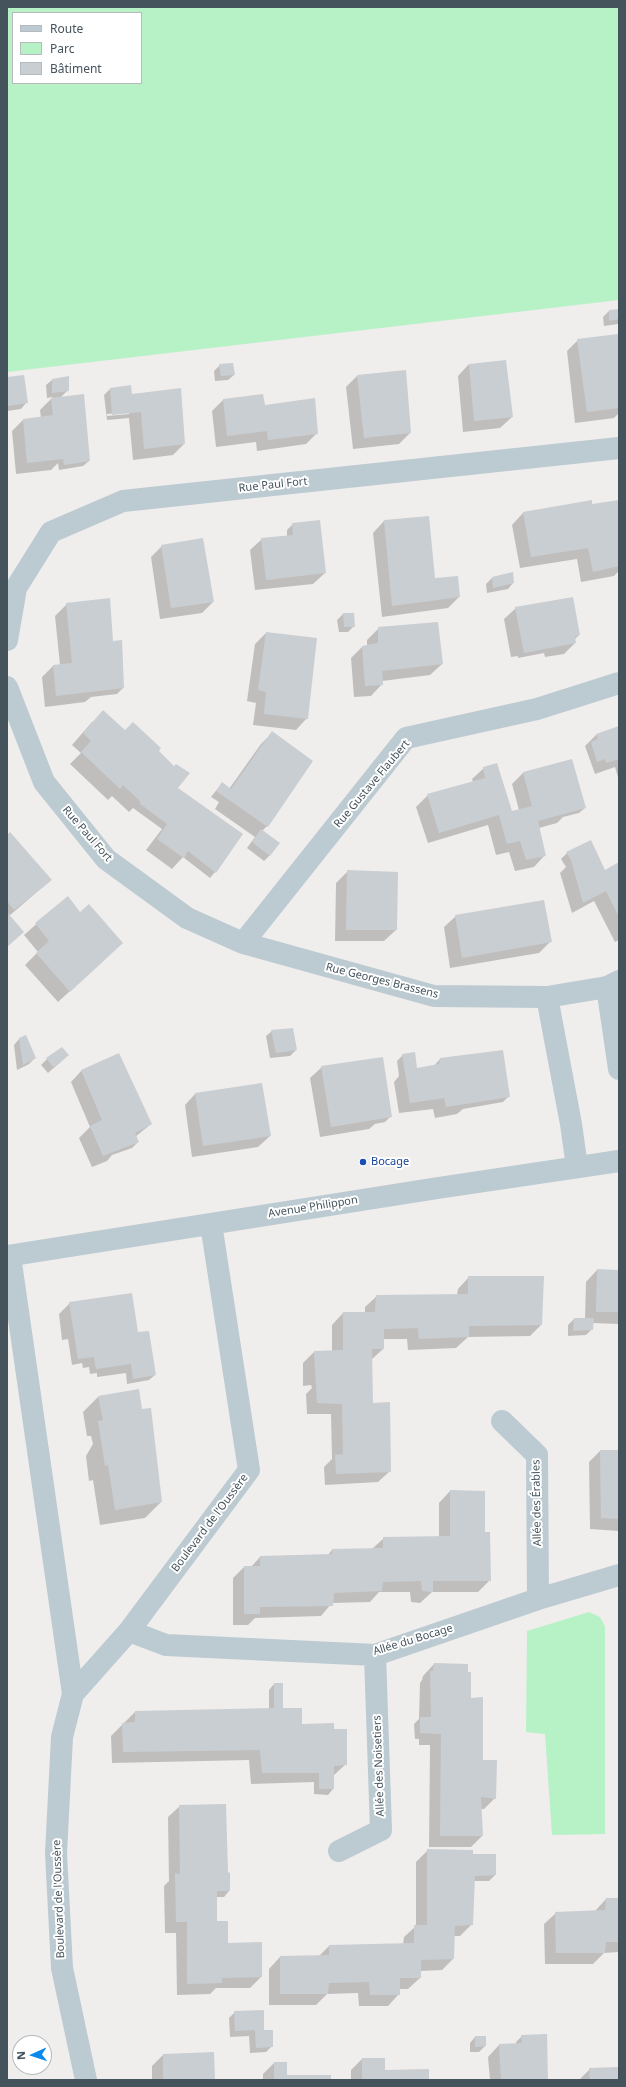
<!DOCTYPE html>
<meta charset="utf-8">
<style>
body{margin:0}
#map{position:relative;width:626px;height:2087px;overflow:hidden;background:#f0eded;font-family:"Noto Sans",sans-serif}
canvas{display:block}
.frame{position:absolute;inset:0;border:8px solid #44535c;pointer-events:none}
.legend{position:absolute;left:12px;top:12px;width:130px;height:72px;box-sizing:border-box;background:#fff;border:1px solid #b4babe;margin:0;padding:5px 7px;list-style:none;font-size:12px;color:#44535c}
.legend li{display:flex;align-items:center;gap:8px;height:20px}
.legend b{width:20px;border:1px solid #b4babe}
.north{position:absolute;left:12px;top:2035px;width:40px;height:40px;box-sizing:border-box;background:#fff;border:1px solid #b4babe;border-radius:50%;rotate:267deg;font-size:11px;font-weight:700;line-height:16px;text-align:center;color:#44535c}
.north::after{content:'';display:block;margin:auto;width:14px;height:18px;background:#0a8aed;clip-path:polygon(50% 0,100% 100%,50% 72%,0 100%)}
</style>
<div id="map">
<canvas width="626" height="2087"></canvas>
<div class="frame"></div>
<ul class="legend">
<li><b style="height:5px;background:#bccad1"></b>Route</li>
<li><b style="height:11px;background:#b6f2c6"></b>Parc</li>
<li><b style="height:11px;background:#c9ced2"></b>Bâtiment</li>
</ul>
<div class="north">N</div>
</div>
<script>
const ctx = document.querySelector('canvas').getContext('2d');
ctx.lineJoin = 'round';
function paint(path, color) { ctx.fillStyle = color; ctx.fill(path, 'evenodd'); }
const shape = rows => new Path2D(rows.map(r => 'M' + r).join(''));
function trace(path, color, width, dash) { ctx.strokeStyle = color; ctx.lineWidth = width; ctx.lineCap = dash ? 'butt' : 'round'; ctx.setLineDash(dash || []); ctx.stroke(path); }
function label(font, color, halo, rows, align = 'center') {
  ctx.font = font + ' "Noto Sans",sans-serif'; ctx.lineWidth = 4; ctx.setLineDash([]); ctx.textBaseline = 'middle'; ctx.strokeStyle = halo; ctx.fillStyle = color; for (const [text, x, y, turn = 0] of rows) {
    ctx.save(); ctx.translate(x, y); ctx.rotate((+turn || 0) * Math.PI / 180); ctx.textAlign = isNaN(turn) ? turn : align; if (halo) ctx.strokeText(text, 0, 0); ctx.fillText(text, 0, 0); ctx.restore();
  }
}
paint(shape([
 [7,7,619,7,619,300,7,372],
 [13,13,141,13,141,83,13,83],
 [589,1612,600,1617,605,1626,605,1834,552,1835,545,1734,526,1732,527,1631]
]), '#b6f2c6');
paint(shape([
 [619,310,619,338,617,338,619,350,619,413,614,418,575,423,567,351,578,340,619,335,618,324,604,326,603,317,609,311],
 [469,364,512,417,500,428,463,432,458,376],
 [220,365,234,375,228,380,215,381,214,371],
 [357,376,410,433,399,444,353,449,346,387],
 [7,378,26,403,21,409,7,411],
 [52,380,68,390,61,397,89,461,83,466,59,470,58,463,51,470,16,474,12,431,23,420,41,418,40,410,53,397,47,398,46,385],
 [130,387,131,395,184,444,173,455,133,460,129,418,107,420,104,395,110,389],
 [129,412,129,414,107,416,107,414],
 [223,400,264,406,317,433,306,444,257,451,256,442,216,447,212,411],
 [591,501,592,505,619,501,619,571,614,576,581,582,577,559,520,568,512,525,523,513],
 [384,521,434,579,459,597,448,608,382,617,373,533],
 [293,524,325,573,313,584,255,590,250,550,262,539,287,537,287,530],
 [162,546,213,602,202,613,160,619,151,557],
 [492,578,513,583,508,589,487,593,486,584],
 [67,604,112,642,123,688,117,694,91,697,85,702,45,707,42,677,53,666,60,665,55,616],
 [516,608,579,635,575,639,575,643,564,654,545,657,544,653,518,658,518,656,511,657,504,619],
 [343,614,354,626,348,632,339,632,337,620],
 [379,628,442,664,430,675,382,681,382,684,371,696,354,697,351,658,362,647,367,646,367,640],
 [266,633,316,639,307,718,296,730,253,725,256,703,247,701,255,644],
 [92,722,125,732,157,751,215,872,210,878,183,857,172,869,146,850,162,829,133,808,129,812,112,796,108,800,70,764,81,753,72,745],
 [619,727,619,781,615,767,595,774,585,746,596,735],
 [273,732,267,826,262,831,270,855,264,861,247,848,255,837,215,809,219,802,211,797,222,783,229,789,261,744],
 [572,760,585,808,579,813,563,817,557,823,539,828,545,855,534,867,515,871,509,852,496,855,488,825,428,843,416,807,428,795,473,782,472,779,484,768,511,813,519,810,512,784,523,773],
 [7,836,51,880,9,916,7,946],
 [567,853,604,871,619,863,619,940,615,942,594,901,572,913,560,873,566,867,561,859],
 [348,871,396,930,384,941,335,941,336,883],
 [50,912,102,962,58,1002,25,965,38,952,24,935],
 [456,916,550,942,539,953,450,968,444,927],
 [272,1031,296,1050,290,1056,270,1058,266,1036],
 [19,1039,35,1058,29,1064,17,1070,14,1045],
 [68,1055,48,1073,41,1065,47,1059],
 [403,1055,416,1069,434,1066,440,1059,509,1096,503,1102,463,1109,457,1114,435,1118,433,1109,399,1113,394,1082,399,1076,397,1061],
 [322,1067,391,1116,385,1122,375,1124,369,1129,320,1137,310,1078],
 [82,1070,151,1124,135,1137,138,1142,132,1148,112,1155,107,1161,92,1167,79,1138,90,1127,71,1082],
 [196,1093,270,1136,258,1147,192,1157,185,1105],
 [597,1270,619,1270,619,1324,592,1323,592,1329,586,1335,568,1336,568,1325,574,1319,585,1319,586,1282],
 [469,1277,543,1277,541,1325,530,1336,468,1337,456,1348,408,1350,407,1339,383,1339,383,1349,371,1360,372,1404,390,1471,378,1482,325,1485,324,1467,332,1459,331,1414,307,1414,306,1394,312,1388,311,1385,303,1386,303,1363,314,1352,332,1351,332,1325,343,1313,365,1313,365,1307,377,1296,457,1295,458,1289],
 [70,1303,137,1333,155,1375,149,1380,127,1384,126,1373,97,1377,97,1373,90,1374,89,1367,83,1368,82,1363,72,1365,68,1339,62,1340,59,1314],
 [98,1397,161,1502,145,1518,100,1525,93,1480,89,1481,86,1456,93,1444,91,1436,87,1436,83,1412],
 [600,1451,619,1451,619,1531,590,1529,589,1462],
 [450,1491,485,1533,490,1580,478,1592,432,1592,420,1603,411,1602,410,1592,379,1592,370,1602,332,1603,321,1616,255,1618,248,1625,233,1625,233,1578,244,1567,251,1567,260,1557,327,1556,332,1550,372,1549,384,1538,439,1537,439,1503],
 [434,1664,470,1700,482,1761,495,1798,484,1809,481,1809,482,1836,471,1847,429,1847,430,1745,419,1745,419,1739,415,1739,414,1724,419,1719,420,1683,422,1680,423,1676],
 [274,1684,282,1708,301,1725,333,1730,346,1764,333,1776,333,1789,328,1795,314,1794,314,1782,251,1784,249,1760,112,1763,111,1736,135,1712,269,1710,269,1690],
 [180,1806,229,1874,229,1891,224,1897,216,1897,217,1922,227,1944,261,1977,250,1988,216,1988,210,1994,177,1995,176,1933,165,1933,164,1886,169,1881,168,1817],
 [428,1850,472,1855,495,1875,489,1881,474,1881,472,1924,460,1936,454,1936,453,1959,442,1970,420,1971,420,1978,408,1989,399,1989,399,1994,388,2006,359,2006,358,1993,327,1994,316,2005,269,2005,269,1969,280,1957,319,1956,329,1946,403,1944,404,1937,416,1926,416,1862],
 [606,1899,619,1899,619,1952,604,1953,593,1964,545,1964,544,1924,556,1913,595,1911],
 [235,2012,263,2031,272,2046,266,2052,250,2053,249,2036,230,2037,229,2018],
 [522,2036,547,2080,490,2080,488,2057,499,2045,516,2045,516,2042],
 [475,2037,485,2046,479,2052,470,2052,470,2043],
 [163,2055,214,2080,152,2080,152,2066],
 [362,2059,384,2071,428,2080,351,2080,351,2070],
 [274,2063,286,2076,330,2080,263,2080,263,2074],
 [619,2068,619,2080,579,2080,590,2069]
]), '#0003');
paint(shape([
 [619,309,619,319,609,321,609,310],
 [618,334,619,408,587,412,577,339],
 [506,360,513,417,474,421,469,364],
 [233,363,235,375,221,376,219,364],
 [406,370,411,433,364,438,357,375],
 [24,375,28,403,7,406,7,377],
 [69,376,69,391,52,393,52,379],
 [131,385,132,394,181,388,185,444,144,449,141,412,112,415,110,388],
 [84,394,90,461,64,465,63,459,27,463,23,419,53,415,51,398],
 [263,394,265,405,315,398,318,434,268,440,267,431,227,436,223,399],
 [592,500,592,504,619,500,619,566,593,572,588,548,531,557,523,512],
 [429,516,435,578,458,576,460,597,392,606,384,520],
 [320,520,326,573,266,580,261,538,293,535,292,523],
 [203,538,214,602,171,608,161,545],
 [513,572,514,583,493,588,492,577],
 [573,597,580,635,575,636,576,643,524,653,515,607],
 [110,598,113,641,122,640,124,688,56,696,53,665,72,663,66,603],
 [343,613,354,613,355,627,344,627],
 [438,622,443,664,382,671,383,685,365,686,362,646,378,643,378,627],
 [266,632,317,638,308,719,264,714,266,692,258,690],
 [103,710,125,730,133,722,161,748,159,751,174,766,176,764,190,773,178,788,243,834,216,873,188,851,184,858,157,839,167,824,139,803,141,802,123,785,120,789,81,752,91,741,83,733],
 [619,726,619,759,606,763,605,759,597,762,591,742,598,739,596,734],
 [272,731,313,761,268,827,216,791,222,782,231,789],
 [572,759,586,808,538,821,546,856,526,860,520,841,507,844,499,815,439,833,427,794,485,778,483,767,497,763,512,811,532,806,523,772],
 [261,829,280,843,270,856,252,842],
 [10,832,52,880,14,910,7,901,7,835],
 [591,840,605,870,619,862,619,917,606,891,583,903,571,860,566,852],
 [347,870,398,872,397,930,346,930],
 [68,896,80,912,89,904,123,943,70,992,36,953,49,941,35,923],
 [544,900,552,942,462,958,455,915],
 [7,912,24,932,7,947],
 [293,1028,297,1050,276,1053,271,1030],
 [26,1035,36,1058,23,1065,19,1038],
 [62,1047,69,1055,54,1068,46,1058],
 [503,1050,510,1097,446,1107,444,1098,410,1103,402,1054,415,1052,417,1068,439,1064,440,1058],
 [119,1053,152,1124,135,1133,139,1142,103,1156,90,1126,102,1120,81,1070],
 [383,1057,392,1117,331,1127,321,1066],
 [262,1083,271,1136,203,1146,195,1093],
 [597,1269,619,1270,619,1312,596,1312],
 [468,1276,544,1276,542,1325,469,1326,469,1337,419,1339,418,1328,384,1329,384,1349,372,1349,373,1403,390,1402,391,1472,336,1474,335,1455,343,1454,342,1404,317,1403,314,1351,343,1350,343,1312,375,1312,376,1295,468,1294],
 [132,1293,138,1332,149,1331,156,1375,133,1379,131,1364,96,1369,94,1357,78,1359,69,1302],
 [574,1318,594,1318,593,1330,573,1331],
 [139,1389,142,1409,151,1408,162,1502,115,1510,108,1465,105,1466,98,1421,103,1420,98,1396],
 [600,1450,619,1450,619,1519,601,1518],
 [450,1490,485,1491,485,1532,490,1532,491,1581,433,1581,433,1592,422,1591,421,1581,383,1582,382,1591,334,1593,333,1606,260,1607,260,1614,244,1614,244,1566,260,1566,260,1556,332,1554,332,1549,383,1548,383,1537,450,1536],
 [434,1663,468,1664,468,1672,471,1672,471,1698,483,1697,483,1760,497,1760,496,1799,481,1797,483,1836,440,1836,441,1734,420,1733,420,1717,431,1717,430,1671,433,1671],
 [274,1683,283,1683,283,1708,302,1708,302,1724,334,1723,334,1729,347,1729,347,1765,334,1766,334,1789,319,1789,319,1773,262,1773,260,1750,123,1752,122,1723,135,1722,135,1711,274,1708],
 [226,1804,228,1872,230,1873,230,1891,217,1891,217,1921,228,1921,228,1943,262,1942,262,1977,222,1978,222,1983,187,1984,187,1922,176,1922,175,1873,180,1874,179,1805],
 [427,1849,473,1850,473,1854,496,1854,496,1875,475,1876,473,1925,455,1926,454,1959,421,1960,421,1978,400,1978,400,1995,370,1995,369,1982,329,1983,328,1994,280,1994,280,1956,329,1955,329,1945,414,1943,414,1925,427,1925],
 [606,1898,619,1898,619,1942,606,1942,605,1953,556,1953,555,1912,605,1910],
 [264,2010,264,2030,273,2030,273,2047,256,2048,255,2030,235,2031,234,2011],
 [547,2034,548,2080,501,2080,499,2044,522,2043,521,2035],
 [475,2036,486,2036,486,2046,475,2047],
 [214,2052,215,2080,163,2080,163,2054],
 [362,2058,385,2058,385,2070,429,2069,429,2080,362,2080],
 [274,2062,287,2062,287,2075,331,2075,331,2080,274,2080],
 [619,2067,619,2080,590,2080,589,2068]
]), '#c9ced2');
trace(shape([
 [7,640,16,588,51,532,123,501,619,448],
 [7,687,44,782,106,859,187,918,243,943,434,996,547,997,607,987,619,981],
 [243,943,406,738,537,709,619,683],
 [607,987,619,1069],
 [547,997,571,1124,577,1167],
 [502,1421,537,1455,538,1599],
 [129,1631,166,1645,375,1655,538,1599,619,1575],
 [339,1851,381,1830,375,1655]
]), '#bccad1', 22);
trace(shape([
 [7,1256,438,1188,619,1161],
 [10,1256,73,1694,62,1737,56,1853,62,1968,86,2080],
 [73,1694,129,1631,249,1470,211,1224]
]), '#bccad1', 22);
for (const [x, y, r, color] of [
 [363,1162,4,"#1a4fb4"]
]) { const dot = new Path2D(); dot.arc(x, y, r, 0, 2 * Math.PI); ctx.fillStyle = color; ctx.fill(dot); trace(dot, '#fff', 1.5); }
label('11px', '#44535c', '#fff', [
 ["Rue Paul Fort",273,485,-6],
 ["Rue Gustave Flaubert",372,784,-50],
 ["Rue Paul Fort",87,834,49],
 ["Rue Georges Brassens",382,981,14],
 ["Avenue Philippon",313,1207,-9],
 ["Allée des Érables",537,1503,-91],
 ["Boulevard de l'Oussère",210,1523,-53],
 ["Allée du Bocage",413,1640,-17],
 ["Allée des Noisetiers",379,1766,-92],
 ["Boulevard de l'Oussère",59,1899,-92]
]);
label('11px', '#164399', '#fff', [
 ["Bocage",371,1162]
], 'left');
</script>
